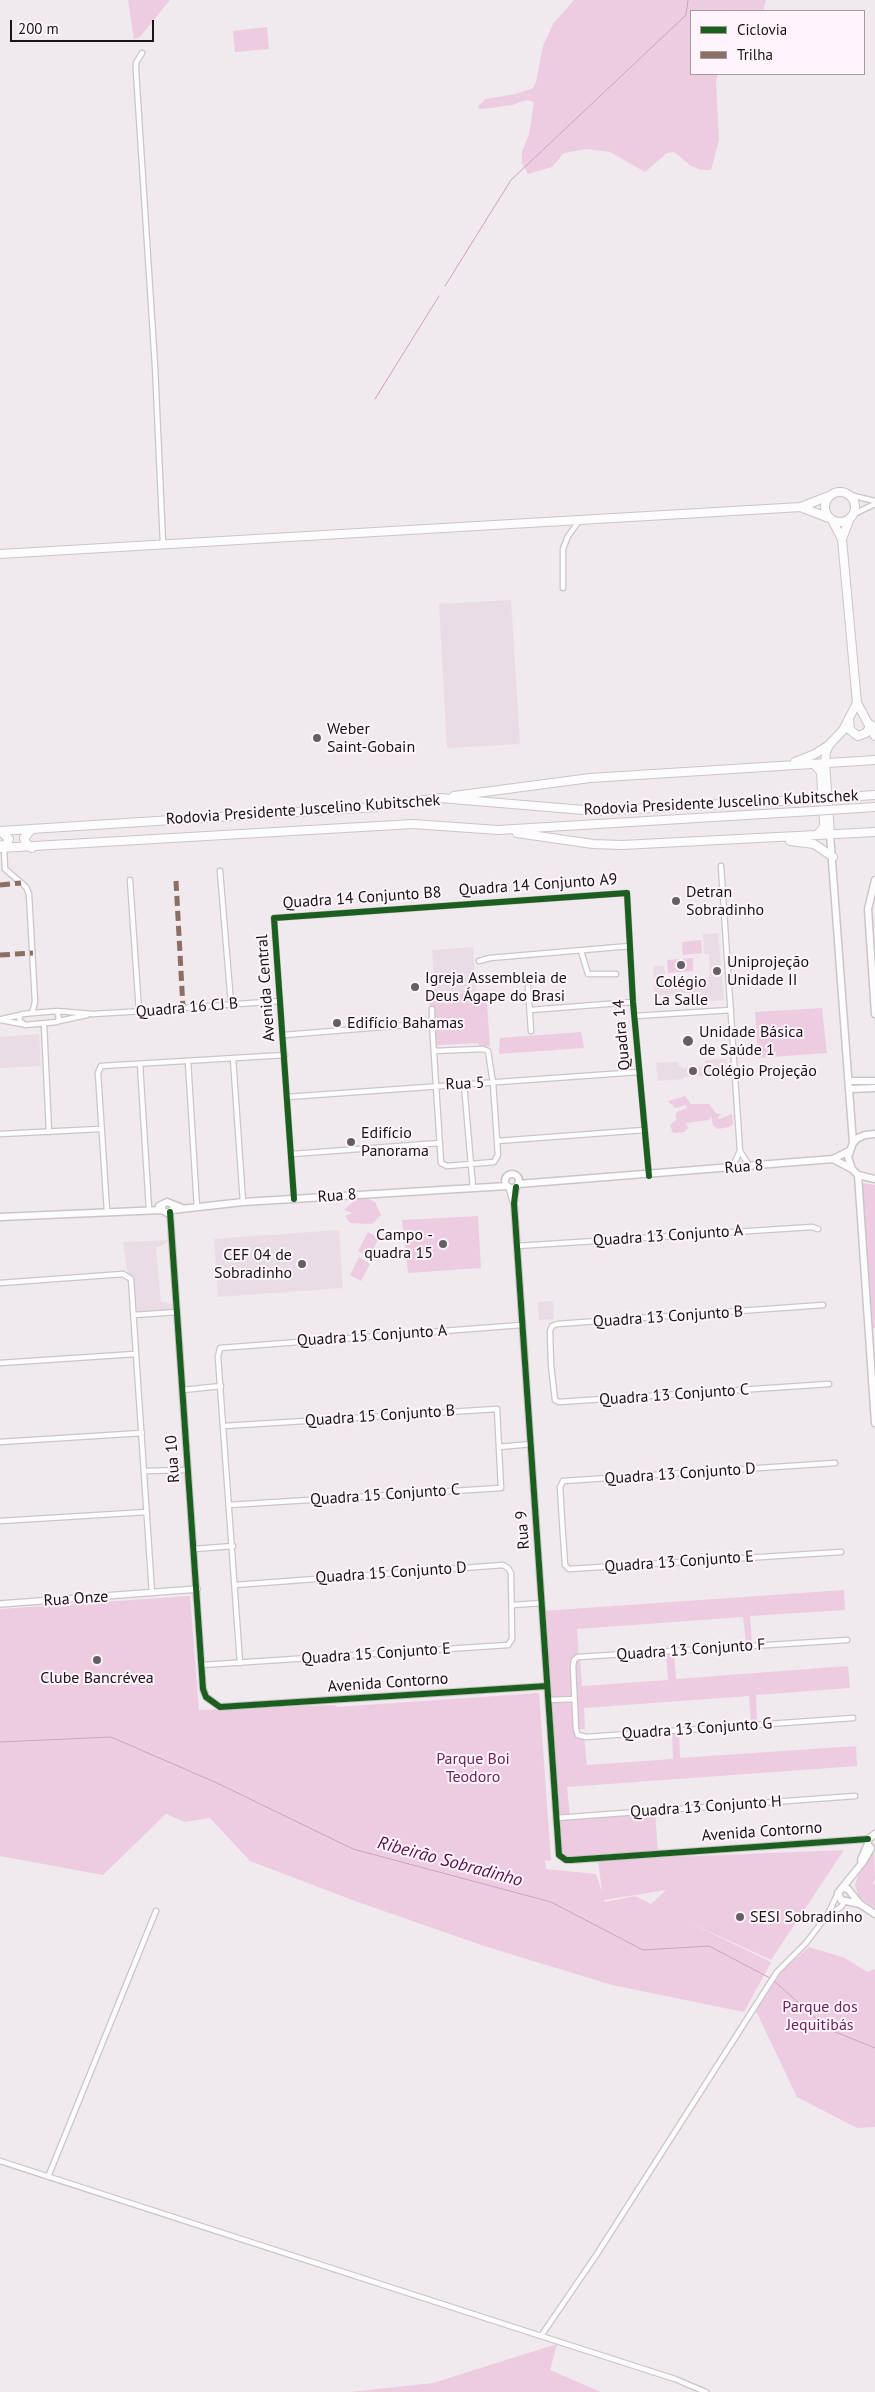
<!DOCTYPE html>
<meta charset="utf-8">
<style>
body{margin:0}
#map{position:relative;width:875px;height:2392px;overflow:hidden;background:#f0e9ed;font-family:"PT Sans",sans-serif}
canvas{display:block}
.legend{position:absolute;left:690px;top:10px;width:175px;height:65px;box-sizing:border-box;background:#fff4fb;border:1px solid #a39aa0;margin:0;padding:6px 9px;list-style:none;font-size:15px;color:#191417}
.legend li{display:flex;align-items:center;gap:10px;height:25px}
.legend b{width:25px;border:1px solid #a39aa0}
.scale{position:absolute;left:10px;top:20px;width:144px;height:22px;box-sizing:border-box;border:2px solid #191417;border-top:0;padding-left:6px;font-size:15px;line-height:18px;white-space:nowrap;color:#191417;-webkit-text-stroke:4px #fff4fb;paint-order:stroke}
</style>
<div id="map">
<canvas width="875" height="2392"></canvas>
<ul class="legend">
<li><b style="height:6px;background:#1b5e20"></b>Ciclovia</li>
<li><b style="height:6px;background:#8d6e63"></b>Trilha</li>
</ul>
<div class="scale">200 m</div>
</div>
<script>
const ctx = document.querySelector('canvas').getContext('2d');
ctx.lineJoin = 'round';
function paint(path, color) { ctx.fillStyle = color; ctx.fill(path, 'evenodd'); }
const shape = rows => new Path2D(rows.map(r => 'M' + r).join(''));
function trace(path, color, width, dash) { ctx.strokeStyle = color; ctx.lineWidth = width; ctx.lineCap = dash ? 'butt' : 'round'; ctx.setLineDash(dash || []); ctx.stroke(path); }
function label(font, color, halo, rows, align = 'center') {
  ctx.font = font + ' "PT Sans",sans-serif'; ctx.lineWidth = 4; ctx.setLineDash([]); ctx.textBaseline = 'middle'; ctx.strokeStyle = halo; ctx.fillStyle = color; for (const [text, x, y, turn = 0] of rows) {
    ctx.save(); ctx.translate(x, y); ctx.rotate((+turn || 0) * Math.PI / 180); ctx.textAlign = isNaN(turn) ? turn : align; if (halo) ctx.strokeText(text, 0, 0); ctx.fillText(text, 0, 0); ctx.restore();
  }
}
paint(shape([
 [511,600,520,744,447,748,439,604],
 [718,933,724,1000,702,1002,701,992,655,996,653,966,664,966,666,981,710,977,709,954,704,954,703,934],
 [473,947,476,992,435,995,432,950],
 [39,1034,41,1066,0,1068,0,1037],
 [727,1059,728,1075,683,1077,683,1079,658,1081,656,1063,678,1062,679,1066,682,1068,705,1066,705,1060],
 [339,1230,343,1288,218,1297,214,1239],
 [172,1240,156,1248,161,1302,177,1305,177,1312,134,1315,123,1242],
 [553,1301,554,1319,539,1320,538,1302]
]), '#eadce5');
paint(shape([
 [128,0,170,0,140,37,134,39],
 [574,0,766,0,763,11,691,11,691,74,718,74,716,81,719,140,711,170,701,170,691,166,674,152,667,153,645,172,610,152,586,149,564,153,552,167,528,174,522,163,522,152,529,134,534,102,527,100,512,105,483,109,479,109,478,106,486,99,515,94,533,88,536,82,543,46,553,24],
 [267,27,269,49,235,52,233,31],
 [701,940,702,953,683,955,682,942],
 [693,958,693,971,668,973,667,960],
 [486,992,490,1046,480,1046,478,1043,438,1045,435,1050,432,1045,429,995],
 [822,1008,827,1053,758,1058,755,1012],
 [581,1032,584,1048,499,1054,500,1038],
 [685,1096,691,1104,709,1104,716,1113,721,1115,718,1117,719,1119,732,1114,733,1124,729,1127,718,1129,713,1125,711,1116,709,1120,686,1123,688,1128,684,1132,673,1133,670,1125,677,1119,675,1116,677,1112,687,1108,686,1105,675,1108,668,1101],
 [862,1183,875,1185,875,1328,873,1328],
 [365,1197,375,1202,381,1215,372,1224,350,1223,345,1216,353,1213,344,1210,356,1199],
 [478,1216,481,1268,408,1273,402,1220],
 [368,1232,379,1238,369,1257,358,1251],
 [359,1257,370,1264,361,1281,350,1275],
 [844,1590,845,1610,750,1616,752,1642,746,1642,743,1617,577,1629,579,1657,575,1660,580,1660,582,1686,668,1680,666,1655,674,1654,676,1679,848,1666,850,1688,756,1695,757,1721,751,1722,749,1696,584,1708,585,1729,577,1729,577,1733,584,1737,587,1765,673,1759,672,1731,679,1730,680,1758,856,1746,857,1766,567,1787,570,1816,655,1811,658,1853,561,1858,542,1611],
 [190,1596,199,1710,335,1705,336,1707,539,1693,551,1861,545,1860,546,1869,596,1874,602,1892,598,1860,844,1850,771,1960,686,1921,771,1962,744,2012,612,1985,484,1946,355,1901,250,1861,210,1818,185,1822,166,1814,103,1875,0,1856,0,1609],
 [666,1890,651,1904,635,1896,605,1902,604,1900],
 [874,1851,875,1879,873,1883,875,1885,875,1908,859,1897,855,1885,858,1876],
 [809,1947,845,1958,867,1972,875,1969,875,2127,857,2128,797,2097,756,2011,782,1971],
 [557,2344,550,2370,601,2392,351,2392,433,2383]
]), '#edcce2');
trace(shape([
 [445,286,511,180,686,15,688,0],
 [375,399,439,296],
 [0,1742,111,1737,217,1783,353,1849,551,1902,643,1950,709,1946,770,1978],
 [773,1980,828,2029,875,2048]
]), '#cda1c0', 1);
const minor = shape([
 [142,53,136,63,136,71,155,366,163,544],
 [850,495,875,501],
 [854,514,875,504],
 [563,588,563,549,568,536,580,520],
 [4,848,5,869,26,887,29,894,35,1002,32,1013],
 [721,866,740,1151],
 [220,871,231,1004],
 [130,880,139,1011],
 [581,951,588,974,616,974],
 [479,961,490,958,630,946],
 [528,987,531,1031],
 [432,1009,432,1023,441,1163,447,1166,494,1162,498,1155,493,1083,488,1051,483,1049,434,1051],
 [530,1010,633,1002],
 [57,1011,93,1014,127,1012,280,1001],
 [57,1011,59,1019,57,1022,25,1025,20,1021,19,1017,22,1014,57,1011],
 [635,1016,731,1010],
 [2,1019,20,1015],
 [0,1020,22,1024],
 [59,1021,87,1015],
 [44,1024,49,1132],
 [284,1035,432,1023],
 [233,1058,243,1202],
 [188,1061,197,1208],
 [140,1064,149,1209],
 [464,1084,473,1188],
 [287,1097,639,1072],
 [0,1134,100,1129],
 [497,1141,644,1130],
 [740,1151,750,1167],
 [292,1154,440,1143],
 [732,1168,740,1151],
 [294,1199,274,918,627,893,633,1002,649,1174],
 [107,1211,98,1073,101,1066,285,1055],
 [517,1246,812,1227,818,1229],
 [0,1283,123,1274,131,1279,152,1593],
 [823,1305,557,1324,552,1326,550,1331,551,1365,555,1400,559,1402,829,1384],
 [134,1315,177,1312],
 [0,1363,135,1354],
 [183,1390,221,1386],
 [224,1426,497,1409,501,1488,229,1505],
 [0,1442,142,1433],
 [499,1447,531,1444],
 [835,1463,563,1481,560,1487,562,1520,565,1565,569,1569,841,1552],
 [144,1471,188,1470],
 [0,1521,147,1512],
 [194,1549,233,1546],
 [513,1605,542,1603],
 [847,1640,578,1657,574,1660,573,1666,576,1729,578,1735,586,1737,853,1718],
 [240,1663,218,1357,220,1348,522,1325],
 [202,1665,508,1645,512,1639,511,1573,508,1568,503,1565,235,1585],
 [548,1700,574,1699],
 [556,1818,855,1796],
 [829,1914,841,1907,845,1901],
 [0,2161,541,2336,675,2379,706,2392],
 [48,2177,156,1911],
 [541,2336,597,2254,777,1972,806,1943,828,1914,837,1895]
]);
const tertiary = shape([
 [509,1187,513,1201],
 [516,1187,514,1203,559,1855,566,1860,571,1860,868,1839],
 [170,1212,203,1689,206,1697,220,1707,547,1686],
 [0,1604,197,1589]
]);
const secondary = shape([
 [830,834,853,1143],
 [875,880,868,909,875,1014],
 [849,1081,875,1081],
 [850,1089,875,1088],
 [875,1134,865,1135,858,1138,853,1143,848,1157,852,1169,858,1175,875,1179],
 [833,1159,852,1169],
 '505 1181a7 7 0 1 1 14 0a7 7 0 1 1-14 0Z',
 [858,1175,875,1423],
 [518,1184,833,1159,849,1151],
 [162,1205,162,1210,167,1213,172,1210,243,1202,507,1186],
 [159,1206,167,1202,182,1208],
 [0,1217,162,1210],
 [869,1847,867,1840,875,1834],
 [861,1860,867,1846],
 [842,1888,848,1889,860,1904,875,1914],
 [860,1904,841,1900,838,1893,863,1862,871,1848]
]);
const primary = shape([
 '825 507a15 15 0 1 1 30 0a15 15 0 1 1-30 0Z',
 [803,508,829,518],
 [832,520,842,539,857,703,875,736],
 [842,539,849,520],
 [0,554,801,507,829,496],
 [849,720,850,730,858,736,866,733,871,725],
 [830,834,825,763,826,752,829,745,843,730,857,703]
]);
const trunk = shape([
 [871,725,875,730],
 [795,762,815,754,829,745],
 [814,764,821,772,824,821,824,827,817,835],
 [454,796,590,778,875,760],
 [0,831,376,807,440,798,596,811,814,799],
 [0,831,9,839,7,844,0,846],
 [517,833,593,844,622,845,875,832],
 [790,841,814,844,833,857],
 [0,848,413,824,498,830,813,811],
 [32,848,26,843,24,838,32,829]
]);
trace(minor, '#cbc5c9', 7);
trace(tertiary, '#cbc5c9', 8);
trace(secondary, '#cbc5c9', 9);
trace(primary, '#cbc5c9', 10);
trace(trunk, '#cbc5c9', 10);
trace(minor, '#fdfcfc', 4.5);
trace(tertiary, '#fdfcfc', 5.5);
trace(secondary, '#fdfcfc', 6);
trace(primary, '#fdfcfc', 8);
trace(trunk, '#fdfcfc', 8);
const trunkBridge = shape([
 [814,799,875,795],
 [813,811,875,807]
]);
trace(trunkBridge, '#cbc5c9', 10, []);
trace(trunkBridge, '#fdfcfc', 8);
trace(shape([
 [176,881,183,1008],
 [0,885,21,883],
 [0,955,33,953]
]), '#8d6e63', 5, [10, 5]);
trace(shape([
 [516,1187,514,1203,559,1855,566,1860,571,1860,868,1839],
 [294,1199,274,918,627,893,633,1002,649,1176],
 [170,1212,203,1689,206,1697,220,1707,547,1686]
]), '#1b5e20', 6);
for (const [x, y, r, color] of [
 [317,738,5,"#645f62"],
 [676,901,5,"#645f62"],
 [681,965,5,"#645f62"],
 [717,971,5,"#645f62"],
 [415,987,5,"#645f62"],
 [337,1023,5,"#645f62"],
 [688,1041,6,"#645f62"],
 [693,1071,5,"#645f62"],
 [351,1142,5,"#645f62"],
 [443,1244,5,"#645f62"],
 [302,1264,5,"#645f62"],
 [97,1660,5,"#645f62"],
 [740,1917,5,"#645f62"]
]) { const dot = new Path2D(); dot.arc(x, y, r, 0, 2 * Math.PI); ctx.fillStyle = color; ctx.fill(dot); trace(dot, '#fff4fb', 2); }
label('16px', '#191417', '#fff4fb', [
 ["Weber",327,729],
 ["Saint-Gobain",327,747],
 ["Detran",686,892],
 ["Sobradinho",686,910],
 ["Uniprojeção",727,962],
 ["Unidade II",727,980],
 ["Igreja Assembleia de",425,978],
 ["Deus Ágape do Brasi",425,996],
 ["Colégio",681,982,"center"],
 ["La Salle",681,1000,"center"],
 ["Edifício Bahamas",347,1023],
 ["Unidade Básica",699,1032],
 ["de Saúde 1",699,1050],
 ["Colégio Projeção",703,1071],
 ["Edifício",361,1133],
 ["Panorama",361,1151],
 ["Campo -",433,1235,"right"],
 ["quadra 15",433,1253,"right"],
 ["CEF 04 de",292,1255,"right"],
 ["Sobradinho",292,1273,"right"],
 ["Clube Bancrévea",97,1678,"center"],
 ["SESI Sobradinho",750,1917]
], 'left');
label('16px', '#191417', '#fff4fb', [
 ["Rodovia Presidente Juscelino Kubitschek",721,803,-3],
 ["Rodovia Presidente Juscelino Kubitschek",303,810,-4],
 ["Quadra 14 Conjunto A9",538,885,-4],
 ["Quadra 14 Conjunto B8",362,898,-4],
 ["Avenida Central",266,988,-94],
 ["Quadra 16 CJ B",187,1008,-5],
 ["Quadra 14",622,1035,-95],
 ["Rua 5",465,1084,-3],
 ["Rua 8",744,1167,-5],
 ["Rua 8",337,1196,-4],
 ["Quadra 13 Conjunto A",668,1236,-4],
 ["Quadra 13 Conjunto B",668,1317,-4],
 ["Quadra 15 Conjunto A",372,1336,-4],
 ["Quadra 13 Conjunto C",674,1395,-4],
 ["Quadra 15 Conjunto B",380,1416,-4],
 ["Rua 10",173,1459,-94],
 ["Quadra 13 Conjunto D",680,1474,-4],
 ["Quadra 15 Conjunto C",385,1495,-4],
 ["Rua 9",523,1530,-94],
 ["Quadra 13 Conjunto E",679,1562,-4],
 ["Quadra 15 Conjunto D",391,1573,-4],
 ["Rua Onze",76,1599,-4],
 ["Quadra 13 Conjunto F",691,1650,-4],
 ["Quadra 15 Conjunto E",376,1654,-4],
 ["Avenida Contorno",388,1683,-4],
 ["Quadra 13 Conjunto G",697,1729,-4],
 ["Quadra 13 Conjunto H",706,1807,-4],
 ["Avenida Contorno",762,1832,-4]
]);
label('16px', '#6c255b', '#fff4fb', [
 ["Parque Boi",473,1759],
 ["Teodoro",473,1777],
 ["Parque dos",820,2007],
 ["Jequitibás",820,2025]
]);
label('italic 18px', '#581049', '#fff4fb', [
 ["Ribeirão Sobradinho",450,1862,15]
]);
</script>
